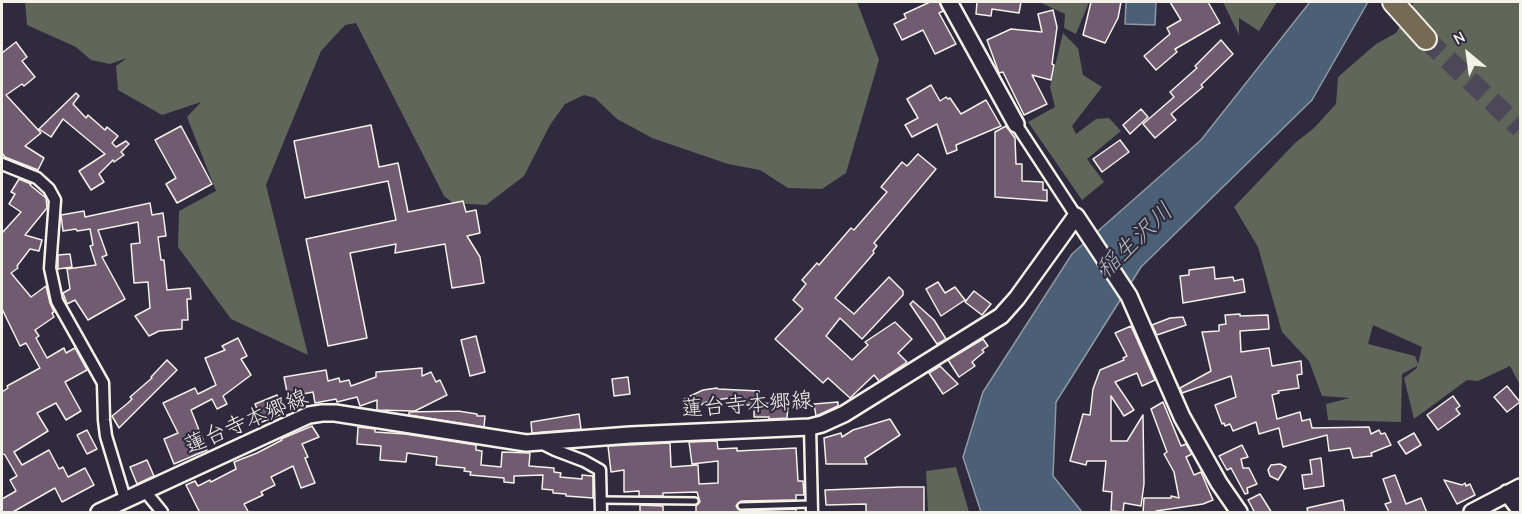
<!DOCTYPE html>
<meta charset="utf-8">
<style>
body{margin:0}
#map{position:relative;width:1522px;height:514px;overflow:hidden;background:#2f2a3d;font-family:"Comic Neue",sans-serif}
canvas{display:block}
.frame{position:absolute;inset:0;border:3px solid #f4f1e8;pointer-events:none}
.north{position:absolute;left:1438px;top:24px;width:60px;height:60px;-webkit-text-stroke:4px #2f2a3d;paint-order:stroke;rotate:331deg;font-size:16px;font-weight:700;line-height:24px;text-align:center;color:#f4f1e8}
.north::after{content:'';display:block;margin:auto;width:21px;height:27px;background:#f4f1e8;clip-path:polygon(50% 0,100% 100%,50% 72%,0 100%)}
</style>
<div id="map">
<canvas width="1522" height="514"></canvas>
<div class="frame"></div>
<div class="north">N</div>
</div>
<script>
const ctx = document.querySelector('canvas').getContext('2d');
ctx.lineJoin = 'round';
function paint(path, color) { ctx.fillStyle = color; ctx.fill(path, 'evenodd'); }
const shape = rows => new Path2D(rows.map(r => 'M' + r).join(''));
function trace(path, color, width, dash) { ctx.strokeStyle = color; ctx.lineWidth = width; ctx.lineCap = dash ? 'butt' : 'round'; ctx.setLineDash(dash || []); ctx.stroke(path); }
function label(font, color, halo, rows, align = 'center') {
  ctx.font = font + ' "Comic Neue","Klee One",sans-serif'; ctx.lineWidth = 4.5; ctx.setLineDash([]); ctx.textBaseline = 'middle'; ctx.strokeStyle = halo; ctx.fillStyle = color; for (const [text, x, y, turn = 0] of rows) {
    ctx.save(); ctx.translate(x, y); ctx.rotate((+turn || 0) * Math.PI / 180); ctx.textAlign = isNaN(turn) ? turn : align; if (halo) ctx.strokeText(text, 0, 0); ctx.fillText(text, 0, 0); ctx.restore();
  }
}
paint(shape([
 [25,2,857,2,879,60,846,173,822,189,788,188,760,170,728,164,652,138,617,119,595,98,584,95,565,104,550,125,524,176,486,205,453,203,444,196,356,23,345,25,321,51,266,185,308,355,231,319,178,247,179,211,216,191,187,117,201,102,162,115,118,90,116,66,127,58,110,64,91,60,76,47,27,25],
 [1039,2,1089,2,1076,34,1064,28,1065,14],
 [1223,2,1277,2,1259,31,1239,18,1239,35],
 [1414,2,1520,2,1520,385,1510,366,1478,381,1467,380,1414,419,1404,378,1417,368,1417,366,1402,374,1401,422,1328,420,1326,404,1350,398,1322,396,1309,361,1282,332,1258,247,1234,207,1295,143,1314,128,1336,104,1338,77,1376,44,1396,33],
 [1373,325,1422,347,1418,364,1415,356,1368,344],
 [1063,33,1078,48,1083,75,1102,87,1072,126,1076,134,1096,119,1109,118,1121,131,1087,159,1104,182,1082,200,1028,122,1055,107,1050,87],
 [956,467,969,512,928,512,926,471]
]), '#606659');
const water = shape([
 [1126,2,1156,2,1155,25,1125,24,1126,2],
 [1310,2,1368,2,1312,100,1141,267,1056,402,1053,476,1082,512,981,512,963,457,983,392,1072,254,1201,140,1310,2]
]);
paint(water, '#4b6076');
trace(water, '#8f9aa4', 1.5);
const building = shape([
 [930,2,939,2,943,11,939,13,956,44,935,54,923,30,902,40,894,24,906,18,904,14,930,2],
 [977,2,1021,2,1019,13,992,9,991,16,976,14,977,2],
 [1091,2,1121,2,1118,18,1105,43,1083,35,1091,2],
 [1170,2,1208,2,1220,23,1175,49,1177,52,1156,70,1144,56,1170,34,1167,28,1181,20,1170,2],
 [1053,10,1057,27,1052,64,1054,65,1051,80,1032,75,1047,104,1024,115,1003,72,999,73,987,40,1011,29,1042,32,1038,14,1053,10],
 [1221,40,1233,54,1201,85,1203,87,1171,114,1176,120,1155,138,1143,124,1174,97,1170,92,1197,68,1195,66,1221,40],
 [16,42,27,57,22,61,35,77,24,86,22,84,6,95,41,133,25,146,44,158,38,170,5,157,2,153,2,53,16,42],
 [931,85,940,101,946,97,948,99,950,98,961,114,986,100,1001,126,956,145,957,150,947,154,937,124,912,137,905,125,918,118,907,99,931,85],
 [76,93,79,96,73,104,86,118,88,115,105,130,107,127,118,136,112,143,116,147,126,141,129,144,121,152,124,155,114,162,113,160,99,174,104,182,91,190,79,171,105,154,63,119,51,137,39,129,76,93],
 [1141,109,1148,117,1130,134,1123,125,1141,109],
 [371,125,379,167,398,163,408,212,463,201,466,212,476,210,480,233,467,236,480,257,484,283,452,288,445,244,395,253,396,244,350,253,367,338,328,346,306,239,396,220,388,181,305,198,294,141,371,125],
 [181,126,212,184,177,203,166,184,176,178,155,140,181,126],
 [1006,126,1015,138,1016,164,1022,164,1022,181,1043,182,1043,190,1047,190,1047,201,995,197,995,132,1006,126],
 [1120,140,1129,152,1102,172,1093,159,1120,140],
 [918,154,936,169,874,243,877,246,873,251,874,253,835,298,854,314,889,277,903,291,903,295,862,339,840,318,826,336,852,360,868,345,865,342,895,322,912,339,898,353,907,362,879,381,874,375,850,398,828,378,823,383,775,339,803,309,793,300,806,284,802,280,817,263,819,265,851,228,854,230,887,192,881,187,902,162,907,166,918,154],
 [19,179,31,184,30,185,46,198,47,208,25,235,42,240,39,251,30,249,17,266,18,268,11,273,31,297,46,286,50,303,54,312,52,313,54,317,35,330,39,336,36,338,47,358,64,348,66,353,75,348,87,370,65,382,81,411,66,420,56,403,37,413,48,431,14,452,22,465,49,450,59,469,63,467,68,477,85,468,94,485,62,502,55,488,11,513,2,513,2,499,16,491,10,480,17,476,5,455,2,453,2,392,8,388,7,386,40,368,26,343,20,346,2,309,2,233,21,212,9,204,15,194,11,192,19,179],
 [150,203,152,215,163,213,166,236,158,237,161,260,164,260,167,290,190,288,191,299,187,299,188,320,182,320,182,329,159,331,149,336,135,316,150,308,148,282,134,283,131,244,140,243,138,222,98,230,107,255,102,257,125,299,88,320,75,300,67,304,63,293,70,289,67,269,96,265,90,246,93,245,90,229,77,231,76,229,63,231,61,215,84,211,85,217,150,203],
 [70,254,72,267,58,269,58,255,70,254],
 [1214,267,1215,279,1233,277,1234,281,1243,279,1245,292,1183,303,1180,276,1189,275,1189,270,1214,267],
 [938,282,945,293,955,287,965,300,941,316,926,289,938,282],
 [974,291,991,304,982,315,965,302,974,291],
 [913,301,934,320,946,339,937,344,910,304,913,301],
 [1240,314,1240,316,1268,315,1269,329,1240,331,1241,352,1269,348,1272,366,1301,361,1302,374,1297,375,1299,388,1278,391,1279,393,1272,395,1277,419,1300,412,1302,421,1310,419,1312,428,1369,427,1371,434,1379,430,1381,434,1385,433,1391,445,1371,453,1372,456,1353,458,1350,448,1329,451,1327,435,1283,447,1279,428,1259,434,1256,422,1233,431,1230,424,1225,426,1224,423,1222,424,1215,405,1236,397,1231,376,1182,393,1180,388,1211,371,1202,332,1219,331,1219,325,1226,324,1225,315,1240,314],
 [1183,317,1186,325,1157,335,1152,325,1170,318,1183,317],
 [1131,326,1155,380,1142,386,1137,373,1115,382,1134,410,1124,416,1111,396,1111,441,1127,441,1143,415,1144,484,1141,506,1124,503,1123,512,1111,511,1112,492,1103,491,1106,461,1087,461,1086,465,1070,461,1083,414,1090,415,1093,389,1100,370,1124,360,1123,358,1127,356,1115,333,1131,326],
 [476,336,485,372,470,376,461,340,476,336],
 [238,338,247,356,241,359,251,375,223,396,227,404,217,409,212,399,191,410,207,450,174,464,164,439,178,433,163,403,195,388,198,394,216,385,205,358,225,350,222,346,238,338],
 [983,339,988,346,982,350,984,352,972,362,975,366,959,377,948,360,983,339],
 [167,360,177,370,119,428,112,416,128,403,132,399,130,397,152,378,151,377,167,360],
 [940,366,958,384,943,394,929,373,940,366],
 [422,368,422,376,431,372,436,382,440,380,447,395,415,411,377,410,377,400,360,406,357,397,337,402,336,399,315,403,313,392,288,397,284,377,326,370,328,381,339,378,340,382,349,380,351,386,376,377,376,372,422,368],
 [628,377,630,394,614,396,612,379,628,377],
 [1507,386,1520,402,1507,412,1494,397,1507,386],
 [717,388,718,389,759,391,759,403,785,404,786,407,788,406,787,418,769,419,769,417,754,417,754,405,740,405,740,402,729,402,729,398,709,401,685,412,684,399,703,390,717,388],
 [277,395,284,413,262,422,255,404,277,395],
 [1453,396,1460,406,1456,409,1460,414,1438,430,1427,415,1453,396],
 [838,402,838,406,816,416,814,404,838,402],
 [1163,402,1181,446,1186,444,1192,454,1186,457,1194,475,1201,472,1213,500,1203,504,1156,511,1156,513,1143,513,1144,498,1171,498,1171,496,1179,498,1174,472,1164,454,1167,452,1151,409,1163,402],
 [458,411,477,414,477,416,485,416,484,427,409,415,409,412,458,411],
 [579,414,581,429,532,433,531,422,579,414],
 [890,419,900,435,865,458,867,464,826,464,824,438,841,433,842,437,853,430,890,419],
 [312,426,319,437,302,444,308,457,305,458,315,483,301,488,293,466,271,477,275,485,261,492,263,495,244,504,249,513,200,513,186,485,195,481,198,486,210,480,211,482,236,469,234,462,257,453,282,440,281,439,312,426],
 [358,427,375,429,375,432,405,434,476,445,476,450,482,451,481,465,501,467,502,452,530,453,529,466,554,468,554,472,561,473,560,477,582,479,582,475,593,476,593,498,566,496,566,494,553,493,553,490,542,489,543,475,514,476,514,483,504,482,504,478,470,475,471,472,464,471,465,468,436,465,437,457,407,453,406,462,380,460,381,446,357,444,358,427],
 [87,430,97,449,87,454,77,435,87,430],
 [1414,433,1421,445,1406,454,1398,442,1414,433],
 [717,441,718,449,737,448,737,451,796,448,798,481,803,481,804,495,796,495,796,500,741,501,736,506,741,511,796,509,796,513,696,513,696,506,700,502,697,492,663,493,663,496,639,496,639,491,624,492,624,470,611,472,608,446,670,443,671,467,698,465,699,484,718,483,718,461,692,464,689,442,717,441],
 [1242,445,1248,457,1241,459,1243,468,1249,468,1257,484,1247,488,1248,493,1245,494,1231,468,1227,470,1219,456,1242,445],
 [1321,458,1324,486,1304,489,1302,475,1312,474,1310,460,1321,458],
 [147,460,154,476,137,484,130,467,147,460],
 [1280,464,1286,467,1278,480,1270,476,1268,470,1271,465,1280,464],
 [1395,475,1406,504,1421,498,1427,513,1387,513,1389,512,1385,504,1391,502,1383,479,1395,475],
 [1444,480,1462,485,1465,483,1466,486,1470,484,1475,495,1457,504,1444,480],
 [901,487,924,487,924,513,866,513,866,504,826,505,825,490,901,487],
 [1260,494,1272,513,1255,513,1248,500,1260,494],
 [1343,500,1345,513,1308,513,1307,508,1343,500],
 [640,505,663,506,663,513,640,513,640,505]
]);
paint(building, '#705b70');
trace(building, '#f4f1e8', 1.5);
trace(shape([
 [1426,39,1520,128]
]), '#4d4857', 20, [20, 10]);
const lane = shape([
 [601,500,695,501],
 [741,506,811,504]
]);
const street = shape([
 [1016,124,1076,216],
 [2,164,37,178,49,189,55,200,50,268,57,301,103,383,104,420,106,436,125,499],
 [810,427,812,512],
 [539,442,555,450,584,461,600,470,601,512],
 [144,490,162,512]
]);
const secondary = shape([
 [949,2,1016,124],
 [1507,493,1520,510],
 [99,512,309,415,322,413,335,413,526,443,630,435,810,427,822,424,844,414,1001,316,1017,298,1076,216,1129,296,1182,417,1219,483,1239,512],
 [1472,512,1520,487]
]);
const highway = shape([
 [1393,2,1426,39]
]);
trace(lane, '#f4f1e8', 10);
trace(street, '#f4f1e8', 15);
trace(secondary, '#f4f1e8', 20);
trace(highway, '#f4f1e8', 24);
trace(lane, '#2f2a3d', 5);
trace(street, '#2f2a3d', 10);
trace(secondary, '#2f2a3d', 15);
trace(highway, '#756b55', 20);
label('22px', '#f4f1e8', '#2f2a3d', [
 ["蓮台寺本郷線",747,405,-4],
 ["蓮台寺本郷線",246,422,-23]
]);
label('italic 24px', '#b0b7ba', '#2f2a3d', [
 ["稲生沢川",1135,241,-44]
]);
</script>
